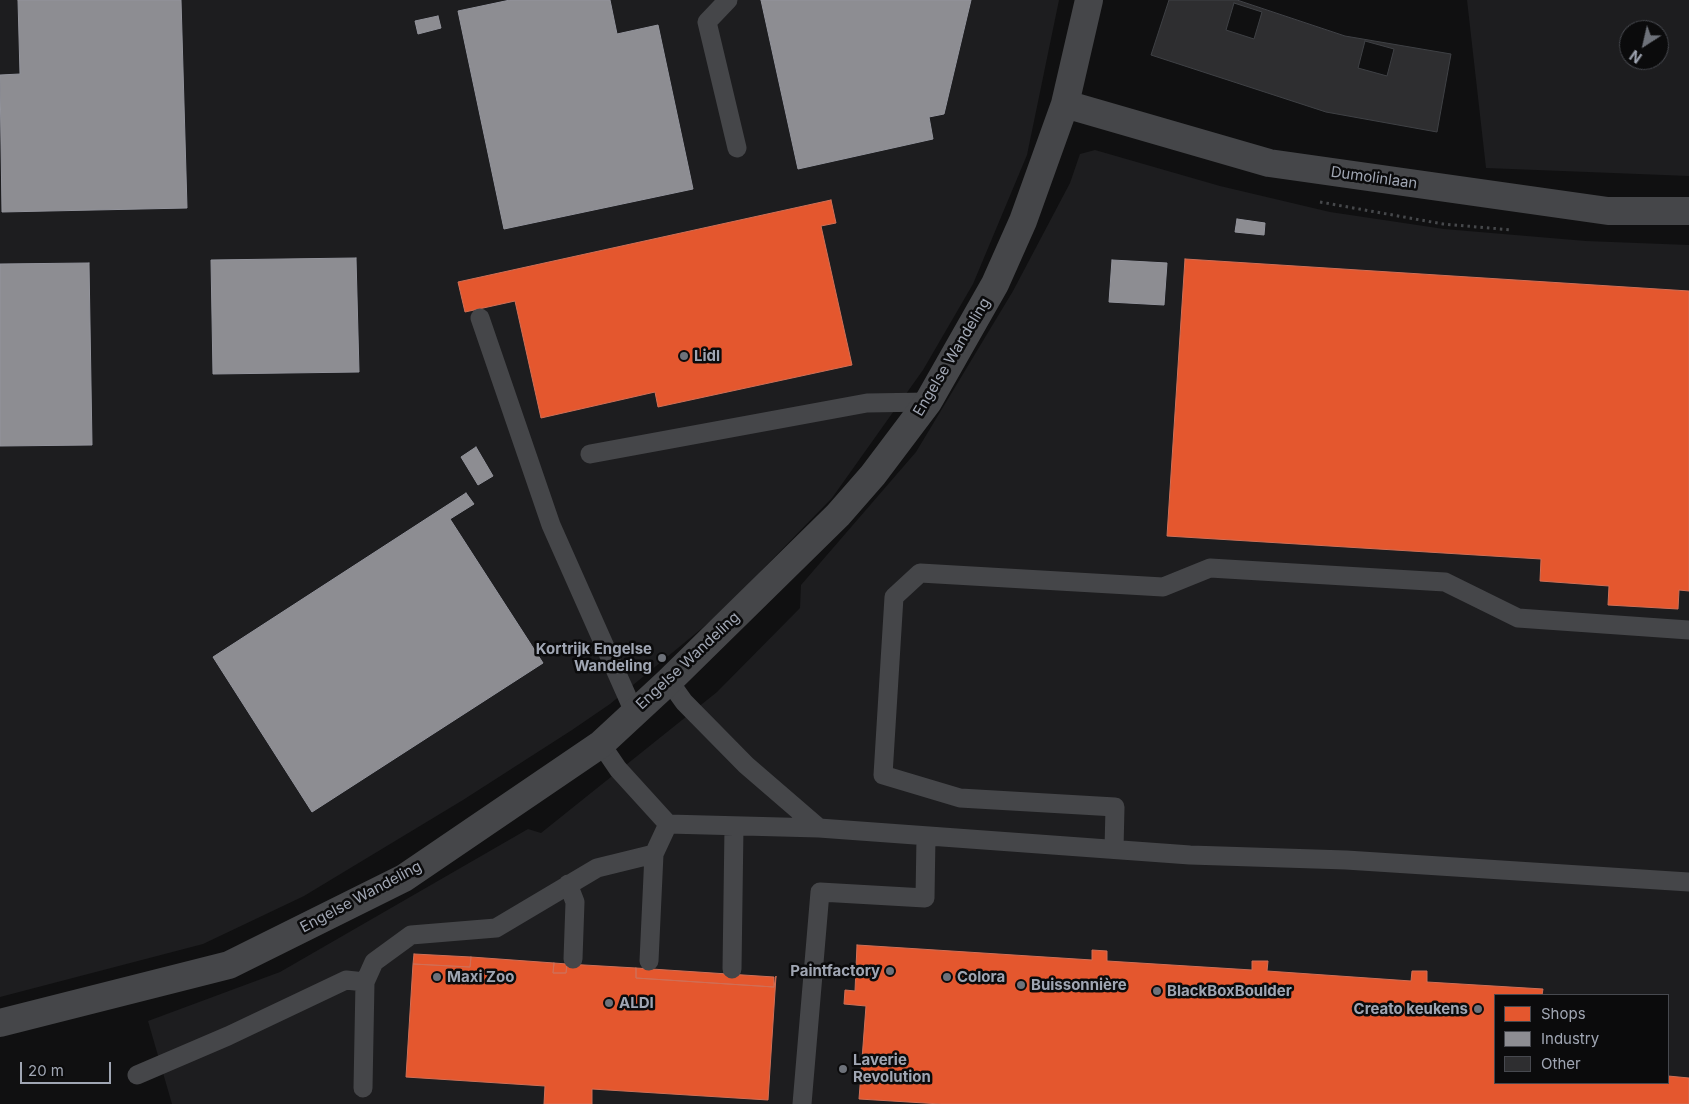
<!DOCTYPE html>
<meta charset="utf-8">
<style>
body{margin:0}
#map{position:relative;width:1689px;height:1104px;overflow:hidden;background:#101011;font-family:Inter,sans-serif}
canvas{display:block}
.legend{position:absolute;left:1494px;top:994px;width:175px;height:90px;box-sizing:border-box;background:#0b0b0c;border:1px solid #47494f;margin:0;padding:6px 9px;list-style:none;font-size:15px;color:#a0a6b3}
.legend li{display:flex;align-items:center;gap:10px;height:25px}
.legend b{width:25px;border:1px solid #47494f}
.north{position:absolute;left:1619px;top:20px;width:50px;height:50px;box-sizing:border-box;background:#0b0b0c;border:1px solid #47494f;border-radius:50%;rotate:215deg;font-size:14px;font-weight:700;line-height:20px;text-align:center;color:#a0a6b3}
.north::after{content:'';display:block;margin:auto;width:18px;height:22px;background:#6e727a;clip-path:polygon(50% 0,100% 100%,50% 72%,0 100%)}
.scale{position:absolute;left:20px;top:1062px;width:91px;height:22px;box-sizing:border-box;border:2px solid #a0a6b3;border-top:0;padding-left:6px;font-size:15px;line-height:18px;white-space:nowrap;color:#a0a6b3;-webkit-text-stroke:4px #0b0b0c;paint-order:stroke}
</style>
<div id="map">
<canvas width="1689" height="1104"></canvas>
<ul class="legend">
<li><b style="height:14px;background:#e4572e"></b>Shops</li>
<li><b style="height:14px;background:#8d8d92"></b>Industry</li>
<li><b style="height:14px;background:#2e2e30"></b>Other</li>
</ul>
<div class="north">N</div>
<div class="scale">20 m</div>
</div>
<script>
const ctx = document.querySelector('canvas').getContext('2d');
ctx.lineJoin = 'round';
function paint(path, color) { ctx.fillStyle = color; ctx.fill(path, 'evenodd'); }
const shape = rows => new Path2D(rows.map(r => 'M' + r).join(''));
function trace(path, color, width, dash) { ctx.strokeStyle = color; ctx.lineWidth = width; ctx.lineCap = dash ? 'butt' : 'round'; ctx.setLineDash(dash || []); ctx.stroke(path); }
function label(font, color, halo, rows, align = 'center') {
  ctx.font = font + ' Inter,sans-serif'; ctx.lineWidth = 5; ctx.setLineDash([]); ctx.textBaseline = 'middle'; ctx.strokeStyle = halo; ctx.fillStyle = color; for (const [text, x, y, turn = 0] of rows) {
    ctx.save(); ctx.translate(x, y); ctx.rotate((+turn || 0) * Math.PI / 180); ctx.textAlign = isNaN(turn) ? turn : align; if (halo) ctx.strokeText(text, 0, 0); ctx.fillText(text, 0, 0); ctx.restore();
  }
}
paint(shape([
 [0,0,1059,0,1027,155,973,284,923,370,832,498,718,615,610,704,572,730,463,800,304,896,203,944,0,997],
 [1467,0,1689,0,1689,176,1486,168],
 [1629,30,1659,30,1659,60,1629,60],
 [1095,150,1220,186,1330,212,1444,229,1586,241,1689,245,1689,1104,172,1104,148,1021,280,972,528,829,541,833,717,692,800,608,801,585,916,452,1013,291,1070,183,1080,154],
 [1495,995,1668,995,1668,1083,1495,1083]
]), '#1d1d1f');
const shops = shape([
 [831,200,836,223,821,226,852,365,658,407,655,392,541,418,515,301,465,312,458,282,831,200],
 [1185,259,1689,291,1689,591,1679,590,1678,609,1608,605,1609,586,1540,581,1541,559,1167,536,1185,259],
 [857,945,1092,960,1092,950,1107,951,1107,961,1252,970,1252,961,1268,961,1267,971,1411,981,1412,971,1427,971,1427,982,1543,989,1542,995,1495,995,1495,1083,1668,1083,1668,1076,1689,1078,1689,1104,941,1104,859,1099,866,1006,844,1004,845,990,855,991,857,945],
 [414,954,471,957,470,967,413,964,414,954],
 [471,957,554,963,553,973,566,973,567,964,636,968,636,978,774,987,776,976,768,1100,592,1089,592,1104,544,1104,545,1086,406,1077,413,964,470,967,471,957],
 [554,963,567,964,566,973,553,973,554,963],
 [636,968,774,977,774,987,636,978,636,968]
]);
paint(shops, '#e4572e');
trace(shops, '#d06f56', 1);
const industry = shape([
 [18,0,181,0,187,208,2,212,0,75,20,74,18,0],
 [510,0,610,0,617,34,658,25,693,189,504,229,458,11,510,0],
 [761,0,971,0,944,114,929,117,933,139,798,169,761,0],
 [438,16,441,28,418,34,415,21,438,16],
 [1237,219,1265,223,1264,235,1235,232,1237,219],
 [356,258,359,372,213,374,211,260,356,258],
 [1112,260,1167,263,1164,305,1109,302,1112,260],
 [89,263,92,445,0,446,0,264,89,263],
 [476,447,493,476,478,485,461,457,476,447],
 [466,493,474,504,450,519,543,663,312,812,213,657,466,493]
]);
paint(industry, '#8d8d92');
trace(industry, '#93949c', 1);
const building = shape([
 [1169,0,1237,0,1345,36,1451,54,1437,132,1326,112,1151,55,1169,0],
 [1234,3,1262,12,1254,39,1226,30,1234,3],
 [1365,41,1394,49,1387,76,1358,68,1365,41]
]);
paint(building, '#2e2e30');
trace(building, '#3f4145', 1);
trace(shape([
 [1320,202,1443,224,1512,230]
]), '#46484b', 3, [2.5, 4]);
trace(shape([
 [728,0,707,22,737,148],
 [480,318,551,525,634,712],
 [590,454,867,403,928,402],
 [601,744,618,769,668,824,819,828,746,765,684,702,669,681],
 [819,828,1190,855,1346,860,1689,882],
 [1114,849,1115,807,960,798,883,775,894,597,920,573,1163,587,1210,568,1445,582,1518,618,1689,630],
 [568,884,575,902,573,959],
 [649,961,654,854,668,824],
 [732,969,734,827],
 [137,1075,228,1036,346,980,365,982],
 [363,1088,365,982,374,962,411,935,496,928,597,868,654,854],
 [802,1104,820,892,925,898,926,837]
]), '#454649', 19);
trace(shape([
 [1065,104,1269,163,1608,211,1689,211],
 [0,1023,229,965,404,878,601,744,669,681,838,515,873,475,928,402,995,284,1023,221,1065,104,1089,0]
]), '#454649', 28);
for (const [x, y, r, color] of [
 [684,356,5,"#6e727a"],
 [662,658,5,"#6e727a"],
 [890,971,5,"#6e727a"],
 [437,977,5,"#6e727a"],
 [947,977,5,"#6e727a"],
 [1021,985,5,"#6e727a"],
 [1157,991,5,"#6e727a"],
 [609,1003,5,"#6e727a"],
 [1478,1009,5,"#6e727a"],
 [843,1069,5,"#6e727a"]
]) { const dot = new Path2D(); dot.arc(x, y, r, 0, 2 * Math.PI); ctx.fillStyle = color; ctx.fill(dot); trace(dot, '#0b0b0c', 2); }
label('15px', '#a0a6b3', '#0b0b0c', [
 ["Dumolinlaan",1374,178,8],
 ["Engelse Wandeling",952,357,-59],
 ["Engelse Wandeling",688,661,-43],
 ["Engelse Wandeling",361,897,-28]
]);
label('bold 15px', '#a0a6b3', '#0b0b0c', [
 ["Lidl",694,356],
 ["Kortrijk Engelse",652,649,"right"],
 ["Wandeling",652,666,"right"],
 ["Paintfactory",880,971,"right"],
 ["Maxi Zoo",447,977],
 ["Colora",957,977],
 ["Buissonnière",1031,985],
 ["BlackBoxBoulder",1167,991],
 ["ALDI",619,1003],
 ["Creato keukens",1468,1009,"right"],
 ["Laverie",853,1060],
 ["Revolution",853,1077]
], 'left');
</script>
